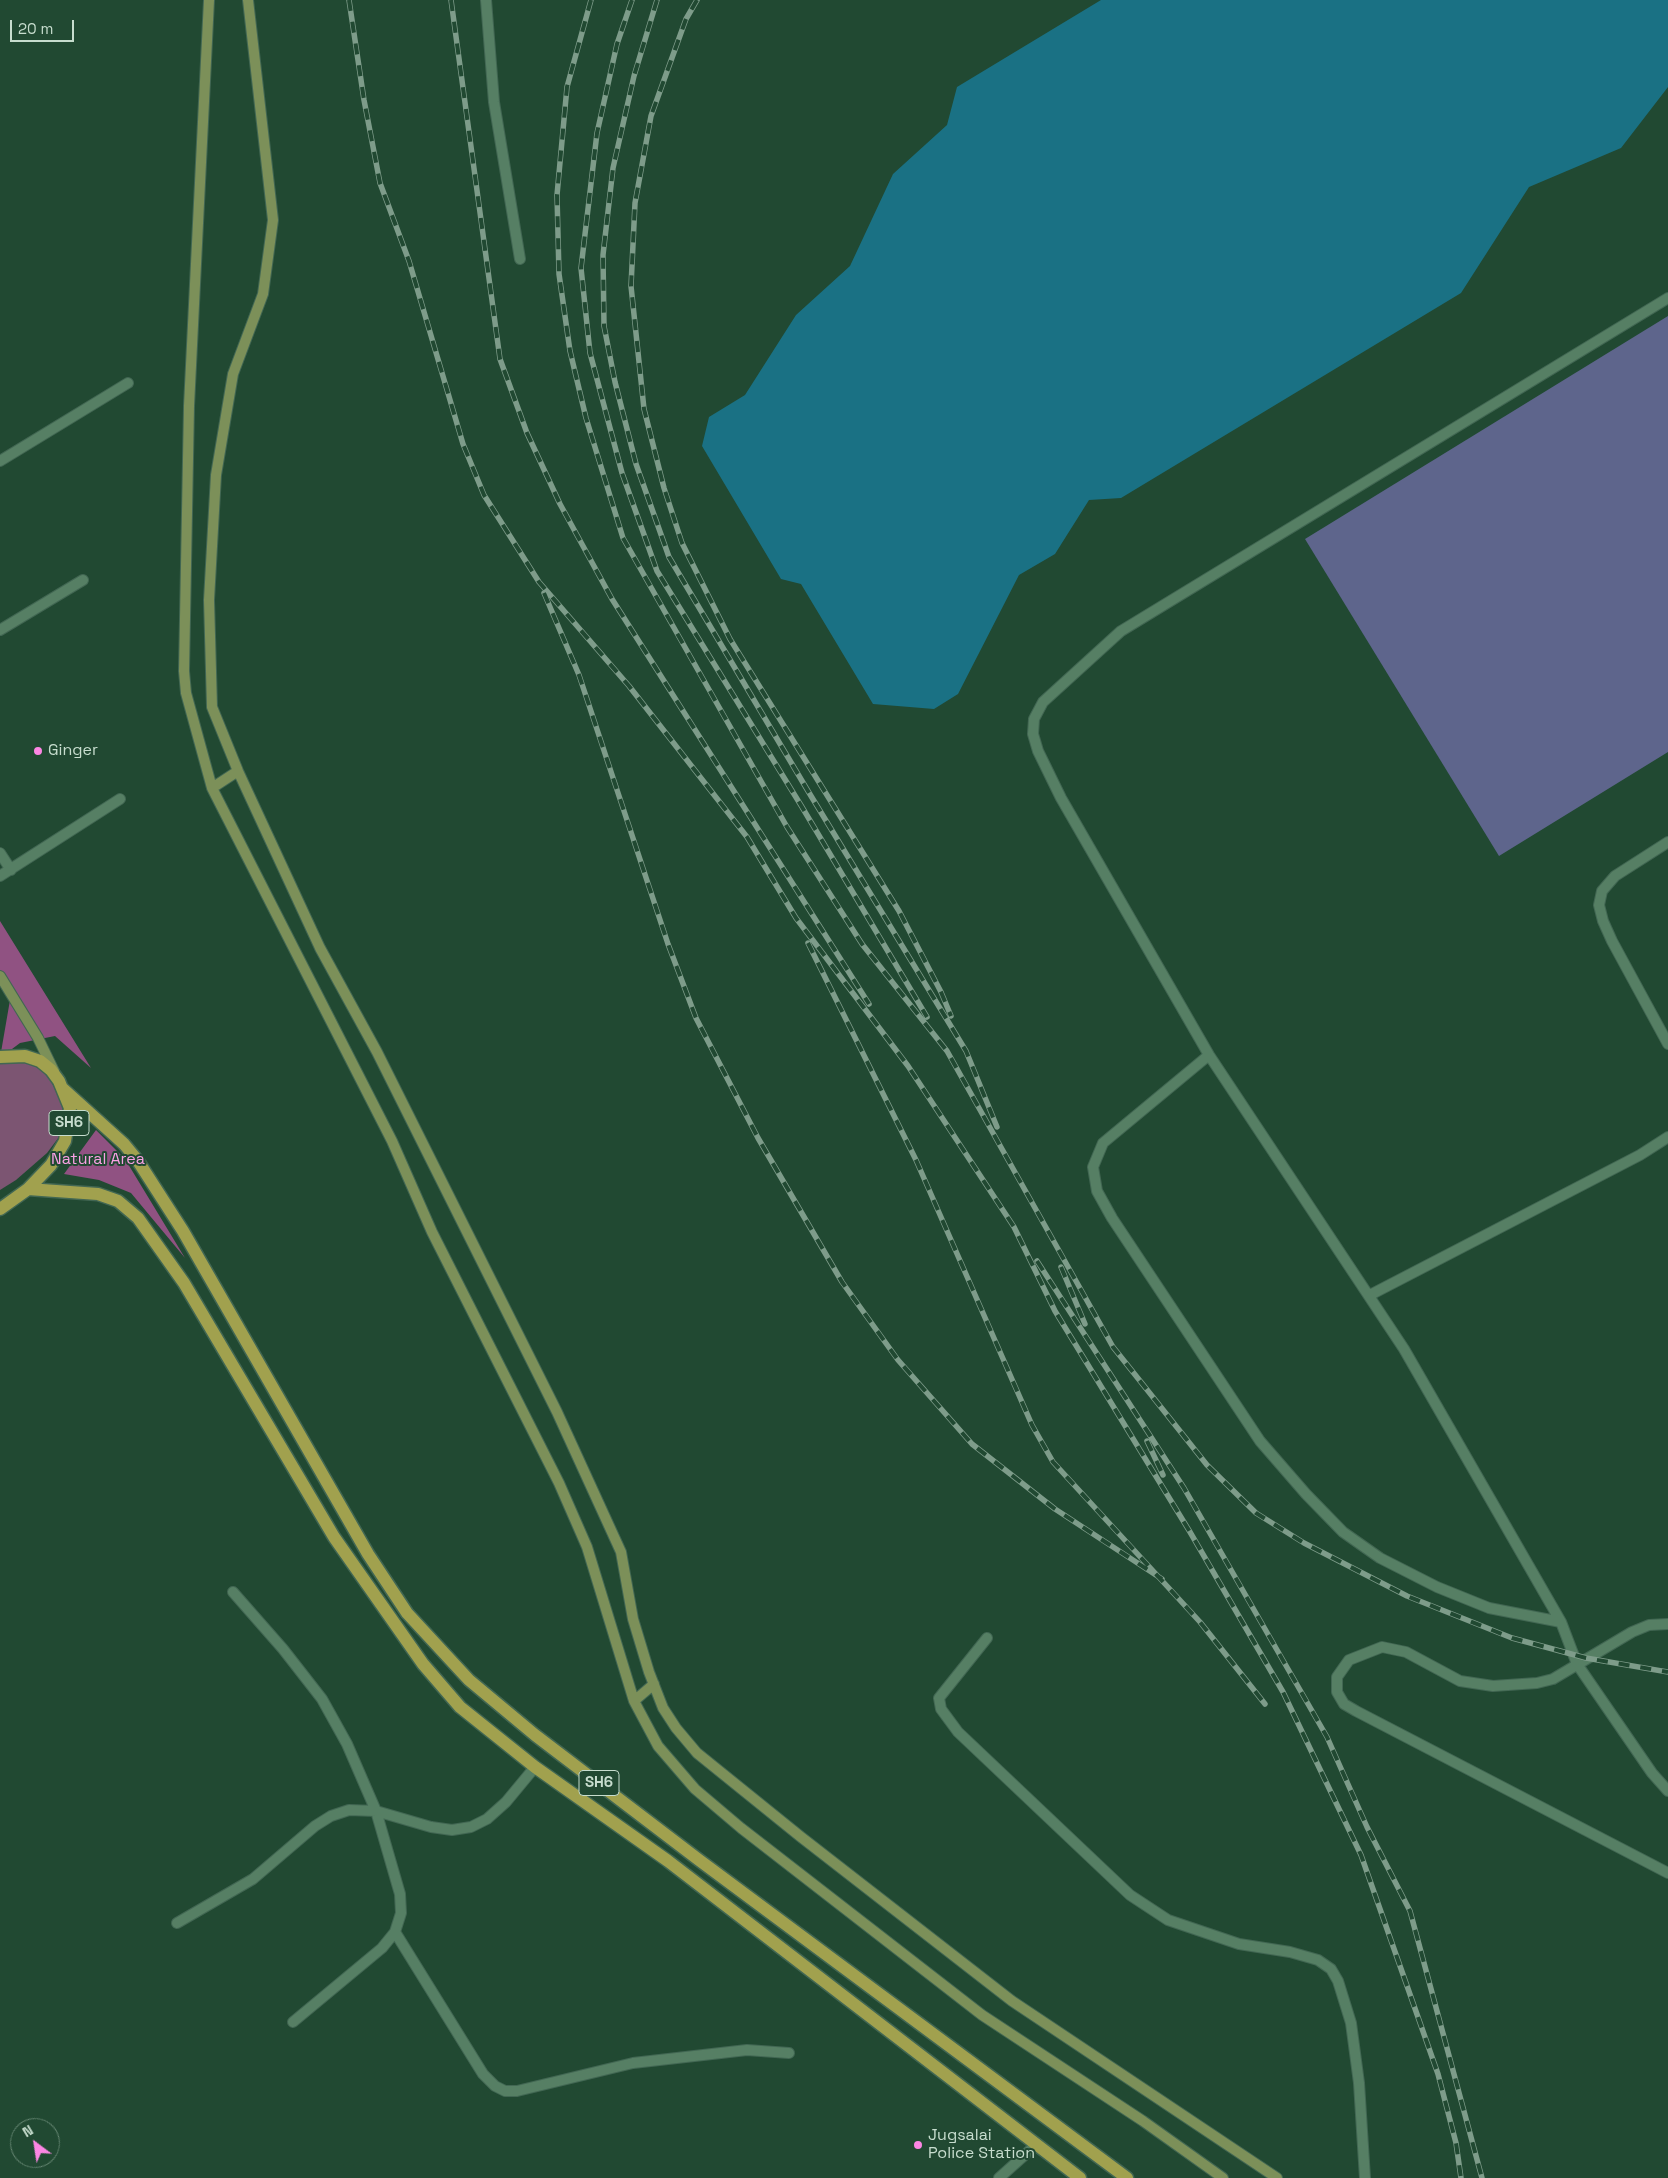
<!DOCTYPE html>
<style>
body{margin:0}
#map{position:relative;width:1668px;height:2178px;overflow:hidden;background:#214932;font-family:"Space Grotesk",sans-serif}
canvas{display:block}
.north{position:absolute;left:10px;top:2118px;width:50px;height:50px;box-sizing:border-box;background:#214932;border:1px solid #638470;border-radius:50%;rotate:329deg;font-size:14px;font-weight:700;line-height:20px;text-align:center;color:#c7ddce}
.north::after{content:'';display:block;margin:auto;width:18px;height:22px;background:#fc86e3;clip-path:polygon(50% 0,100% 100%,50% 72%,0 100%)}
.scale{position:absolute;left:10px;top:20px;width:64px;height:22px;box-sizing:border-box;border:2px solid #c7ddce;border-top:0;padding-left:6px;font-size:15px;line-height:18px;white-space:nowrap;color:#c7ddce;-webkit-text-stroke:4px #214932;paint-order:stroke}
</style>
<div id="map">
<canvas width="1668" height="2178"></canvas>
<div class="north">N</div>
<div class="scale">20 m</div>
</div>
<script>
const ctx = document.querySelector('canvas').getContext('2d');
ctx.lineJoin = 'round';
function paint(path, color) { ctx.fillStyle = color; ctx.fill(path, 'evenodd'); }
const shape = rows => new Path2D(rows.map(r => 'M' + r).join(''));
function trace(path, color, width, dash) { ctx.strokeStyle = color; ctx.lineWidth = width; ctx.lineCap = dash ? 'butt' : 'round'; ctx.setLineDash(dash || []); ctx.stroke(path); }
function label(font, color, halo, rows, align = 'center') {
  ctx.font = font + ' "Space Grotesk",sans-serif'; ctx.lineWidth = 4; ctx.setLineDash([]); ctx.textBaseline = 'middle'; ctx.strokeStyle = halo; ctx.fillStyle = color; for (const [text, x, y, turn = 0] of rows) {
    ctx.save(); ctx.translate(x, y); ctx.rotate((+turn || 0) * Math.PI / 180); ctx.textAlign = isNaN(turn) ? turn : align; if (halo) ctx.strokeText(text, 0, 0); ctx.fillText(text, 0, 0); ctx.restore();
  }
}
paint(shape([
 [21,1061,46,1071,62,1103,64,1117,59,1137,47,1153,16,1180,0,1190,0,1062]
]), '#7c5572');
paint(shape([
 [0,921,91,1068,55,1036,20,1043,0,1058,10,1000,0,980],
 [96,1130,125,1159,185,1258,131,1193,99,1180,64,1174]
]), '#905282');
paint(shape([
 [1101,0,1668,0,1668,87,1621,148,1529,187,1461,293,1121,498,1089,500,1055,554,1019,575,958,694,934,709,873,704,801,584,781,579,702,446,709,417,745,395,796,315,850,266,893,174,947,125,957,87]
]), '#1a7184');
paint(shape([
 [1668,316,1668,752,1499,856,1305,539]
]), '#5e658c');
const lane = shape([
 [486,0,494,102,520,259],
 [1668,298,1121,631,1043,702,1034,719,1033,734,1038,751,1061,798,1209,1055,1404,1349,1561,1622,1577,1664,1652,1773,1668,1791],
 [0,461,128,383],
 [0,630,83,580],
 [1668,842,1615,876,1602,891,1599,905,1603,921,1612,941,1668,1044],
 [0,853,11,870],
 [0,876,120,799],
 [1209,1055,1103,1143,1093,1167,1097,1191,1112,1218,1260,1441,1306,1494,1343,1532,1380,1558,1437,1587,1489,1608,1561,1622],
 [1370,1295,1640,1155,1668,1137],
 [1668,1624,1649,1625,1632,1632,1553,1679,1537,1683,1493,1686,1460,1681,1406,1652,1382,1647,1349,1660,1337,1677,1337,1692,1344,1704,1356,1711,1668,1873],
 [987,1638,939,1698,941,1709,958,1732,1130,1895,1168,1920,1239,1944,1290,1952,1318,1960,1331,1969,1338,1981,1351,2023,1359,2083,1365,2178],
 [999,2178,1037,2144]
]);
const street = shape([
 [233,1592,283,1649,322,1699,347,1744,376,1811,400,1894,401,1913,395,1932,382,1948,293,2022],
 [177,1923,253,1879,315,1826,331,1816,349,1810,376,1811,431,1827,452,1830,471,1827,487,1819,506,1802,535,1767],
 [395,1932,483,2074,495,2086,505,2091,517,2091,633,2063,747,2050,789,2053]
]);
const secondary = shape([
 [209,0,189,406,184,671,186,693,212,788,392,1141,432,1232,559,1483,587,1547,634,1701,658,1746,695,1789,741,1828,982,2015,1143,2121,1223,2178],
 [248,0,273,220,263,294,233,374,216,475,209,600,212,707,238,771,320,948,377,1052,557,1412,621,1552,633,1619,649,1672,663,1708,676,1728,697,1753,801,1837,1012,2001,1277,2178],
 [212,788,238,771],
 [0,976,38,1038,54,1071],
 [634,1701,654,1684]
]);
const primary = shape([
 [0,1057,25,1056,40,1061,51,1070,59,1081,70,1108,65,1141,51,1165,28,1189,0,1209],
 [62,1088,124,1144,138,1161,183,1231,368,1554,407,1613,469,1680,535,1735,699,1860,1127,2178],
 [28,1189,98,1194,118,1201,138,1218,184,1283,334,1537,423,1664,460,1707,535,1767,668,1861,1080,2178]
]);
trace(lane, '#426753', 12);
trace(street, '#426753', 12);
trace(secondary, '#426753', 12);
trace(primary, '#426753', 15);
trace(lane, '#567f64', 10);
trace(street, '#567f64', 10);
trace(secondary, '#7c9059', 10);
trace(primary, '#a1a14e', 12);
const rail = shape([
 [349,0,364,100,380,183,409,261,463,444,484,495,539,582,629,686,747,837,796,918,908,1066,1014,1227,1055,1311,1190,1532,1283,1692,1361,1855,1438,2074,1456,2143,1461,2178],
 [451,0,500,359,527,433,560,504,612,599,869,1004],
 [591,0,567,87,557,195,559,274,570,351,586,418,623,538,787,827,862,944,947,1051,1113,1347,1207,1465,1256,1513,1304,1543,1407,1596,1512,1638,1586,1658,1668,1672],
 [632,0,617,44,597,133,581,268,590,353,622,473,657,571,802,807,927,1017],
 [657,0,634,76,613,168,603,255,604,326,615,382,636,464,669,557,808,791,966,1051,997,1127],
 [697,0,686,19,651,116,635,203,631,286,644,409,664,488,682,543,730,639,899,911,941,992,951,1016],
 [544,593,579,675,668,944,696,1018,758,1138,842,1282,898,1360,972,1444,1055,1509,1162,1579],
 [808,943,916,1160,1032,1425,1053,1462,1200,1622,1265,1704],
 [1037,1261,1184,1488,1327,1737,1367,1827,1410,1911,1482,2178],
 [1061,1267,1085,1324],
 [1147,1441,1163,1475]
]);
trace(rail, '#7e9c8a', 5.5);
trace(rail, '#214932', 4, [11]);
for (const [x, y, r, color] of [
 [38,751,5,"#fc86e3"],
 [918,2145,5,"#fc86e3"]
]) { const dot = new Path2D(); dot.arc(x, y, r, 0, 2 * Math.PI); ctx.fillStyle = color; ctx.fill(dot); trace(dot, '#214932', 2); }
for (const [x, y, w] of [
 [69,1123,40],
 [599,1783,40]
]) { const box = new Path2D(); box.roundRect(x - w / 2, y - 12.5, w, 25, 4); ctx.fillStyle = '#214932'; ctx.fill(box); trace(box, '#c7ddce', 1); }
label('bold 15px', '#c7ddce', null, [
 ["SH6",69,1123],
 ["SH6",599,1783]
]);
label('16px', '#c7ddce', '#214932', [
 ["Ginger",48,751],
 ["Jugsalai",928,2136],
 ["Police Station",928,2154]
], 'left');
label('16px', '#f9a1e4', '#214932', [
 ["Natural Area",98,1160]
]);
</script>
